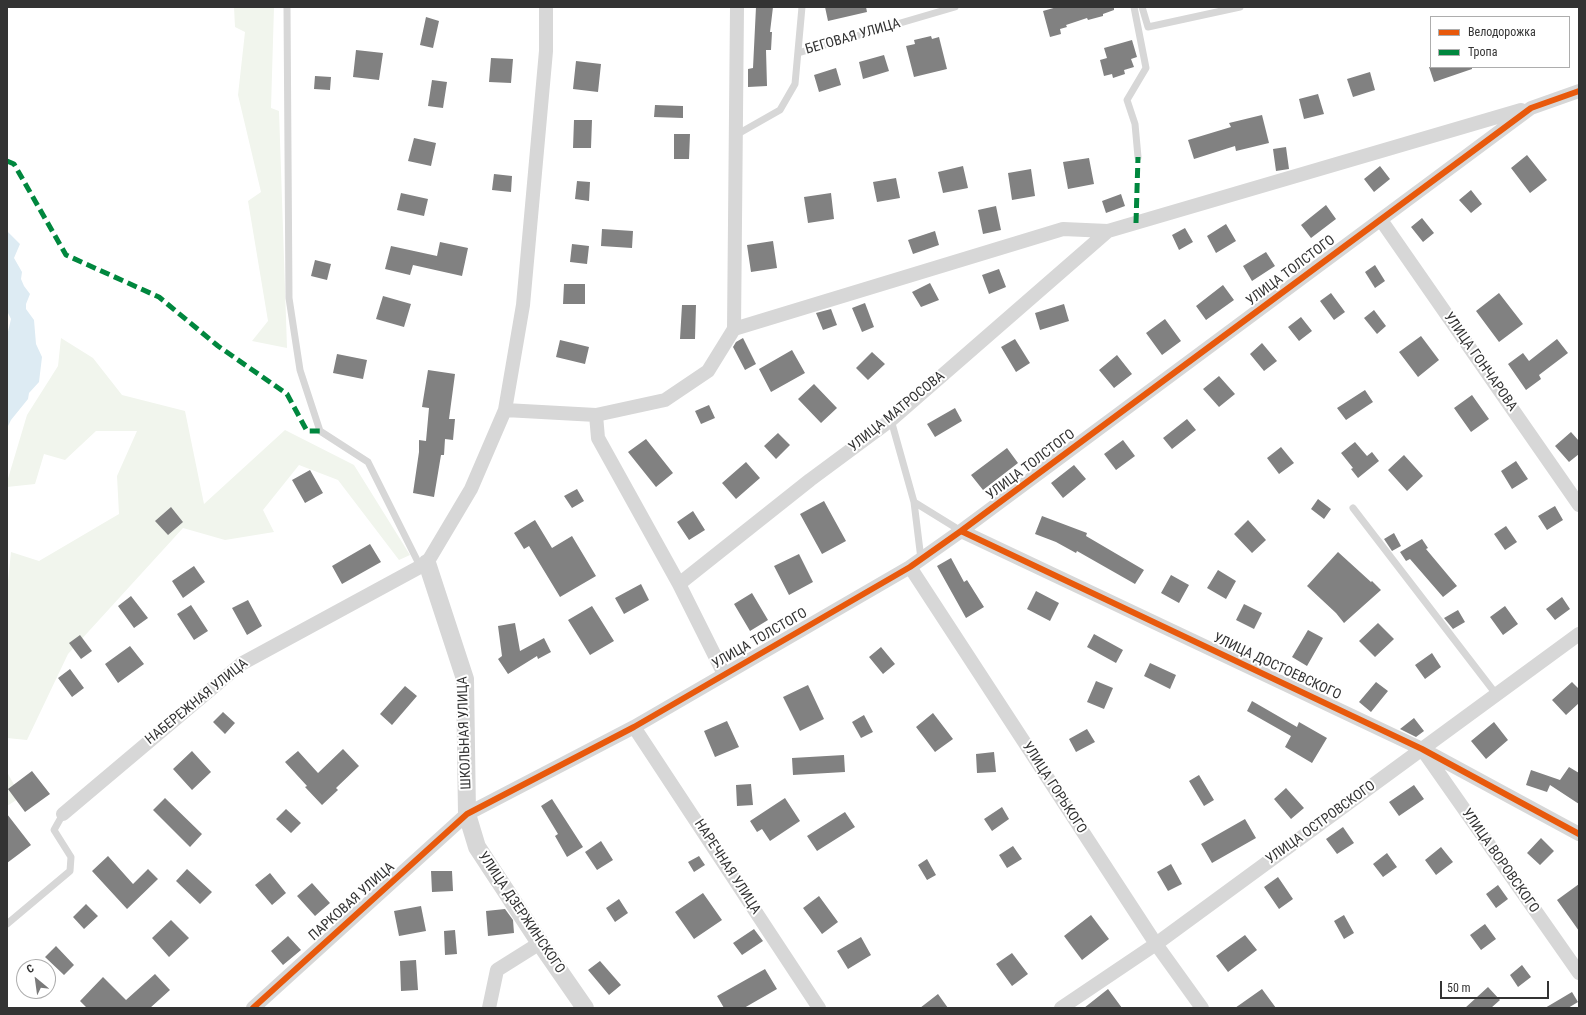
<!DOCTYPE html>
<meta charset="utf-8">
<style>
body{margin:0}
#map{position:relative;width:1586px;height:1015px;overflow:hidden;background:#fff;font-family:"Roboto Condensed",sans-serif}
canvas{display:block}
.frame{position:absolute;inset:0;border:8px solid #333;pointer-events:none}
.legend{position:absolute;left:1430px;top:16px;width:140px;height:52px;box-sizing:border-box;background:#fff;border:1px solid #adadad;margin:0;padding:5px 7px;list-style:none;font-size:12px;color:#333}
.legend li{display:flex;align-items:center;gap:8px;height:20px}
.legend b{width:20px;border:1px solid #adadad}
.north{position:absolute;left:16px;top:959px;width:40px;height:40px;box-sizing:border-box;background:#fff;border:1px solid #adadad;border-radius:50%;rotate:331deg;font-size:11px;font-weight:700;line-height:16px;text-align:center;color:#333}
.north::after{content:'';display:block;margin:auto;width:14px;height:18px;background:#7a7a7a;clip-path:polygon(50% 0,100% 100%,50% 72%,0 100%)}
.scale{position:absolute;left:1440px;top:981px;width:109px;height:18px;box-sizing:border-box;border:2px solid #333;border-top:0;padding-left:5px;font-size:12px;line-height:14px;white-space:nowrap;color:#333;-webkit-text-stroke:3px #fff;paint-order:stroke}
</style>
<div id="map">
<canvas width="1586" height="1015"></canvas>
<div class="frame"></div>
<ul class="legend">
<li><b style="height:5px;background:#e8590c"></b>Велодорожка</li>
<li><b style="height:5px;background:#00873e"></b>Тропа</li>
</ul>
<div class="north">С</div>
<div class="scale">50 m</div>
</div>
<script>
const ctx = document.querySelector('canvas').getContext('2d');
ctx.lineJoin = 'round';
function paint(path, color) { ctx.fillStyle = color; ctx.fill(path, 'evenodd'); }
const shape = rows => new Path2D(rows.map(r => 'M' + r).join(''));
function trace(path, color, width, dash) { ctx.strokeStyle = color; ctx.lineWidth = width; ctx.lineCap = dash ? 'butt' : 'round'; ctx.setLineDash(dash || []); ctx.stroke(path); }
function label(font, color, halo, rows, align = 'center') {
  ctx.font = font + ' "Roboto Condensed",sans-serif'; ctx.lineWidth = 4; ctx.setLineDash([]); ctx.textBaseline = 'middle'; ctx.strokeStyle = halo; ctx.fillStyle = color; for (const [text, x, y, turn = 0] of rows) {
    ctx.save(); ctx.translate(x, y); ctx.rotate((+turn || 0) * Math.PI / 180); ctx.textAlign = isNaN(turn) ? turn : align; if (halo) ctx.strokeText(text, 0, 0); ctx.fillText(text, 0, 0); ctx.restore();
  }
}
paint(shape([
 [234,7,274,7,271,108,279,111,287,348,252,341,268,321,248,201,261,192,238,95,245,32,235,27],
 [61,338,93,358,122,395,185,411,204,504,285,430,354,465,410,555,399,560,338,480,299,465,263,510,274,532,225,540,183,528,68,654,27,740,7,738,7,591,11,552,39,561,119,514,117,476,137,431,96,431,65,460,44,454,35,484,7,487,7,482,27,415,58,366],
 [7,772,21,797,7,806]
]), '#f1f5ed');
paint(shape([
 [7,231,20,244,14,258,22,272,21,279,24,286,30,294,26,304,26,309,34,320,36,344,42,357,39,382,29,393,28,399,11,420,7,428,7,336,11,319,7,311]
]), '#ddebf3');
paint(shape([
 [756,7,773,7,770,32,772,32,771,50,766,50,767,86,748,87,748,69,753,68],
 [825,7,866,7,867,12,828,21],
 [1057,7,1114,7,1114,10,1103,14,1103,16,1088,20,1087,18,1066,25,1067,27,1060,29,1061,34,1050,37,1043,11],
 [426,17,439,21,433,48,420,45],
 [931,36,932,39,939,37,947,69,914,77,906,46,915,44,914,40],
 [1132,40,1137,57,1131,59,1134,67,1124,70,1125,74,1113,78,1112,74,1104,76,1100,60,1107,58,1104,48],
 [356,50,383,53,379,80,353,77],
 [884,55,889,71,863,79,859,62],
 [491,58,513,59,511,83,489,82],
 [576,61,601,64,598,92,573,89],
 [1429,67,1472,67,1472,69,1434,82],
 [836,68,841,85,819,92,814,75],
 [1370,72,1375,90,1353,97,1347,79],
 [315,76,331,77,330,90,314,89],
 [432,80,447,82,443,108,428,106],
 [1318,94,1324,114,1304,119,1299,99],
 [655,105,683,106,683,118,654,117],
 [1262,115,1269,143,1236,151,1235,146,1194,159,1188,140,1231,127,1229,123],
 [574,120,592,120,591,148,573,148],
 [674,134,690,134,689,159,674,159],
 [414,138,436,143,431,166,408,161],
 [1286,147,1289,169,1276,171,1273,149],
 [1527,155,1547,180,1530,193,1511,168],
 [1089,158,1094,184,1068,189,1063,162],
 [963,166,968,188,943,193,938,172],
 [1380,166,1390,179,1374,192,1364,179],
 [1031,169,1035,196,1012,200,1008,173],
 [494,174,512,176,511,192,492,190],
 [896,178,900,198,877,202,873,182],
 [577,181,590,182,589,201,575,199],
 [1471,190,1482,204,1471,213,1459,200],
 [401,193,428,199,424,216,397,210],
 [831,193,834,219,808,223,804,197],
 [1121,194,1125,206,1106,213,1102,201],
 [1326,205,1336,219,1311,238,1301,225],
 [996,206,1001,230,983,234,978,210],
 [1422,218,1434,233,1423,242,1411,227],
 [1226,224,1236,241,1216,253,1207,236],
 [1185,228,1193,242,1179,250,1172,235],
 [602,229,633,231,632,248,601,246],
 [935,231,939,245,913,254,908,240],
 [773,241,777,268,751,272,747,245],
 [440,242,468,248,462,276,413,265,410,275,385,269,391,246,437,256],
 [572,244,589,246,587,264,570,262],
 [1266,252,1275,266,1252,281,1243,266],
 [315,260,331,264,327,280,311,276],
 [1375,265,1385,281,1375,288,1365,272],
 [999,269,1006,287,989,294,982,275],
 [930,283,939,300,921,307,912,292],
 [564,284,585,284,585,304,563,304],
 [1223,285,1234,300,1206,320,1196,306],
 [1331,293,1345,312,1334,320,1320,301],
 [1499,293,1523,324,1499,342,1476,311],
 [383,296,411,304,404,327,376,319],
 [865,303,874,327,862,332,852,308],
 [1064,304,1069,321,1040,330,1035,313],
 [682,305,696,305,695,339,680,339],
 [831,309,837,325,823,330,816,313],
 [1374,310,1386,326,1377,334,1364,318],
 [1301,317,1312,331,1299,341,1288,327],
 [1165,319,1181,341,1162,355,1146,333],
 [1421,336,1439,360,1418,377,1399,352],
 [743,338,756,364,745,370,733,347,736,342],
 [1015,339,1030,363,1016,372,1001,347],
 [1557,339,1568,353,1539,375,1541,379,1526,390,1508,364,1523,353,1529,361],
 [560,340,589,347,585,364,556,357],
 [1262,343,1277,361,1264,371,1250,354],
 [792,350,805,373,771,392,759,369],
 [872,352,885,364,868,380,856,368],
 [337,354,367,360,363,379,333,373],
 [1117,355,1132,374,1114,388,1099,370],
 [428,370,455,374,449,419,455,419,453,440,445,439,444,455,441,455,434,497,413,493,419,452,419,440,426,441,429,408,422,407],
 [1219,376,1235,394,1219,407,1203,389],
 [814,384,837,408,821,423,798,399],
 [1365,390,1373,402,1346,420,1337,408],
 [1472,395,1489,419,1471,432,1454,408],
 [709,405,715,418,701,424,695,411],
 [955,408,962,421,935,437,927,424],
 [1187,419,1196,430,1172,449,1163,438],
 [1571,432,1579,441,1579,454,1569,462,1555,446],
 [778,433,790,445,776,459,764,446],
 [646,439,673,473,656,487,628,452],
 [1123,440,1135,456,1116,470,1104,454],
 [1355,442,1367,456,1372,452,1379,461,1358,478,1351,469,1353,468,1341,453],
 [1281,447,1294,463,1279,474,1267,458],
 [1007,448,1018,463,983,490,971,475],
 [1404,455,1423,476,1407,491,1388,470],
 [1516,461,1528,479,1512,489,1501,471],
 [746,462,760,478,736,499,722,483],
 [1074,465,1086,479,1063,498,1051,483],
 [310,470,323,493,305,503,292,480],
 [577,489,584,501,572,508,564,496],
 [1318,499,1331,509,1324,519,1311,509],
 [824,501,846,541,822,554,800,514],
 [1555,506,1563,520,1547,530,1538,516],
 [171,507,183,522,168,535,155,521],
 [693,511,705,530,689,540,677,522],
 [1042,516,1087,533,1086,536,1144,570,1135,584,1077,551,1076,553,1056,542,1035,534],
 [535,520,552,548,572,536,596,576,560,597,529,546,524,549,514,533],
 [1248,520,1266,540,1252,553,1234,534],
 [1506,526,1517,542,1505,550,1494,534],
 [1394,533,1401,546,1392,551,1384,539],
 [1422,539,1428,548,1426,549,1457,586,1443,597,1410,559,1406,561,1400,552],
 [370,544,381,562,342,584,332,566],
 [1338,552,1371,582,1372,581,1381,590,1344,623,1336,613,1307,586],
 [799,554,813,582,789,595,774,566],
 [951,558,964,582,967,580,984,607,966,618,937,566],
 [194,566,205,582,183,598,172,581],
 [1218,570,1236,581,1226,599,1207,588],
 [1171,575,1189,585,1179,603,1161,593],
 [641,584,649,600,624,614,615,598],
 [1036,591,1059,603,1050,621,1027,609],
 [752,593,768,620,750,631,734,604],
 [131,596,148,618,134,628,118,606],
 [1562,597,1570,609,1555,620,1546,609],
 [248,600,262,626,247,635,232,608],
 [1244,604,1262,613,1254,629,1236,620],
 [191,605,208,631,194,640,177,614],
 [592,606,614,641,590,655,568,620],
 [1505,606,1518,624,1503,635,1490,617],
 [1458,610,1465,622,1453,629,1444,618],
 [515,623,520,651,544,638,551,652,538,659,537,656,508,674,498,659,502,656,498,626],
 [1378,623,1394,639,1375,657,1359,641],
 [1308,630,1323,638,1307,666,1292,657],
 [1094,634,1123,650,1116,663,1087,647],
 [80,635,92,651,81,659,69,643],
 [130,646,144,664,118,683,105,664],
 [881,647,895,664,883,674,869,657],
 [1432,653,1441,667,1425,679,1415,665],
 [1150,663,1176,675,1170,689,1144,676],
 [70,669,84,688,72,697,58,678],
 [1096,681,1113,688,1104,709,1087,702],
 [1376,682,1388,691,1371,712,1359,702],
 [1572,682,1579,689,1579,703,1566,715,1552,700],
 [808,685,824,719,800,731,783,697],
 [405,686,417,696,392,725,380,714],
 [1252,701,1297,727,1299,722,1327,738,1312,763,1285,747,1291,736,1247,711],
 [223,712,235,723,225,734,213,722],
 [933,713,953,739,935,752,916,727],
 [864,715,873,732,861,738,852,722],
 [1414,718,1424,731,1416,737,1400,729],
 [727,721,739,747,715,757,704,731],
 [1494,722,1508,740,1486,759,1471,741],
 [1087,729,1095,742,1076,752,1069,739],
 [343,749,359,766,336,788,338,790,322,805,305,787,307,786,285,762,298,751,318,773],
 [192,751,211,772,192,790,173,769],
 [994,752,996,772,977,773,976,754],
 [844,755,845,772,793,775,792,758],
 [1569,767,1579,773,1579,804,1550,785,1547,792,1526,785,1531,770,1560,780],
 [32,771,50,794,25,812,8,789],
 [1199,775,1214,800,1204,806,1189,781],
 [751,784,753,805,737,806,736,785],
 [1414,785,1424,799,1399,816,1389,802],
 [1286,788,1304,808,1291,819,1274,799],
 [165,798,202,834,190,847,153,810],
 [785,798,800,821,770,841,762,829,757,832,750,821],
 [552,799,583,847,567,857,555,836,558,834,541,806],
 [1002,807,1009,819,992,831,984,819],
 [286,809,301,823,291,833,276,819],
 [845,812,855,827,817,851,807,836],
 [7,814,31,845,7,863],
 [1245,819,1256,838,1212,863,1201,844],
 [1343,827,1354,843,1337,854,1326,839],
 [1541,838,1554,851,1540,865,1527,853],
 [601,841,613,860,597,870,585,852],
 [1013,846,1022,859,1007,868,999,855],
 [1441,847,1453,862,1436,875,1425,860],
 [1387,853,1397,867,1383,877,1373,864],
 [108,856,133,884,148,869,158,879,127,909,92,871],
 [699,856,705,865,694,872,688,862],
 [927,859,936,875,927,880,918,865],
 [1171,864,1182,884,1168,891,1157,872],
 [187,869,212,892,200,904,176,881],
 [431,871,452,871,453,891,432,892],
 [270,873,286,893,272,905,255,885],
 [1278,877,1293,899,1279,909,1264,887],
 [312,883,330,903,315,916,297,896],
 [1579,884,1579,931,1557,900],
 [1498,885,1508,899,1496,908,1486,894],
 [703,893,722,920,694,939,675,912],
 [819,896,838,922,822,934,803,908],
 [619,899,628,913,615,922,606,908],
 [86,904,98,916,84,929,73,917],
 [421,906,426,931,399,936,394,911],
 [505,909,513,920,514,933,488,936,486,911],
 [1091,915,1109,939,1082,960,1064,936],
 [1344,915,1354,933,1344,939,1334,921],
 [171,920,189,938,169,957,152,938],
 [1485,924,1496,939,1481,950,1470,935],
 [754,929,763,941,742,955,733,943],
 [455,930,457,954,445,955,444,931],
 [1245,935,1257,950,1228,972,1216,956],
 [288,936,301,950,283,965,271,951],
 [861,937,871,955,848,969,837,951],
 [56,946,74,965,64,975,45,957],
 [1012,953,1028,974,1012,986,996,964],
 [416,960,418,990,401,991,400,961],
 [600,961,621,985,609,995,588,970],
 [1522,965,1531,977,1518,987,1510,975],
 [765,969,777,989,744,1008,724,1008,717,996],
 [155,974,170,990,150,1008,87,1008,80,1001,103,977,126,1000],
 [1488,987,1500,1000,1491,1008,1465,1008],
 [1108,989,1122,1008,1084,1008],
 [1262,989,1276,1008,1235,1008],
 [1572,992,1578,1002,1568,1008,1545,1008],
 [938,994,948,1008,920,1008]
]), '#818181');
trace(shape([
 [287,7,289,298,300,370,320,431,368,462,420,566],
 [1134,7,1146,68,1127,100,1135,124,1138,157],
 [1142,7,1148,27,1240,7],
 [798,53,955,7],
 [736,135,780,110,795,84,802,7],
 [891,420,914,502,961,531],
 [914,502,921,559],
 [1353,508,1496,694],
 [7,924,70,871,71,857,54,830,63,814]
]), '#d7d7d7', 7);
trace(shape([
 [1381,220,1579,505],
 [734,329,1063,229,1108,231,1521,110],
 [505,410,596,415,665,400,708,371,734,329,737,7],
 [596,415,598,438,679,584,724,674],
 [961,531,1422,749,1579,834],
 [910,567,1156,944,1202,1008],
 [679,584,810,480,891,420,1108,231],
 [634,727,819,1008],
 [1424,752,1579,973],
 [63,814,241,664,427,563,471,489,505,410,523,305,546,51,546,7],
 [253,1008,467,814,634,727,910,567,961,531,1531,108,1579,91],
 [489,1008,497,970,540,943],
 [1061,1008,1156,944,1579,634]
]), '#d7d7d7', 14);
trace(shape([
 [427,563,465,679,467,814,477,847,540,943,585,1008]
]), '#d7d7d7', 18);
trace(shape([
 [7,161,14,164,66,255,159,297,218,346,287,394,307,431,320,431],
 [1136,223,1138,157]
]), '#00873e', 5, [10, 5]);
trace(shape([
 [961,531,1422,749,1579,834],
 [253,1008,467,814,634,727,910,567,961,531,1531,108,1579,91]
]), '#e8590c', 6);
label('14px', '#333', '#fff', [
 ["БЕГОВАЯ УЛИЦА",853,37,-16],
 ["УЛИЦА ТОЛСТОГО",1291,271,-37],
 ["УЛИЦА ГОНЧАРОВА",1480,362,55],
 ["УЛИЦА МАТРОСОВА",897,412,-39],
 ["УЛИЦА ТОЛСТОГО",1031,465,-37],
 ["УЛИЦА ТОЛСТОГО",760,639,-30],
 ["УЛИЦА ДОСТОЕВСКОГО",1277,667,25],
 ["НАБЕРЕЖНАЯ УЛИЦА",197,702,-39],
 ["ШКОЛЬНАЯ УЛИЦА",465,733,-92],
 ["УЛИЦА ГОРЬКОГО",1054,788,57],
 ["УЛИЦА ОСТРОВСКОГО",1321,823,-36],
 ["УЛИЦА ВОРОВСКОГО",1500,861,55],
 ["НАРЕЧНАЯ УЛИЦА",727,867,57],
 ["ПАРКОВАЯ УЛИЦА",352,902,-42],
 ["УЛИЦА ДЗЕРЖИНСКОГО",521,913,56]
]);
</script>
